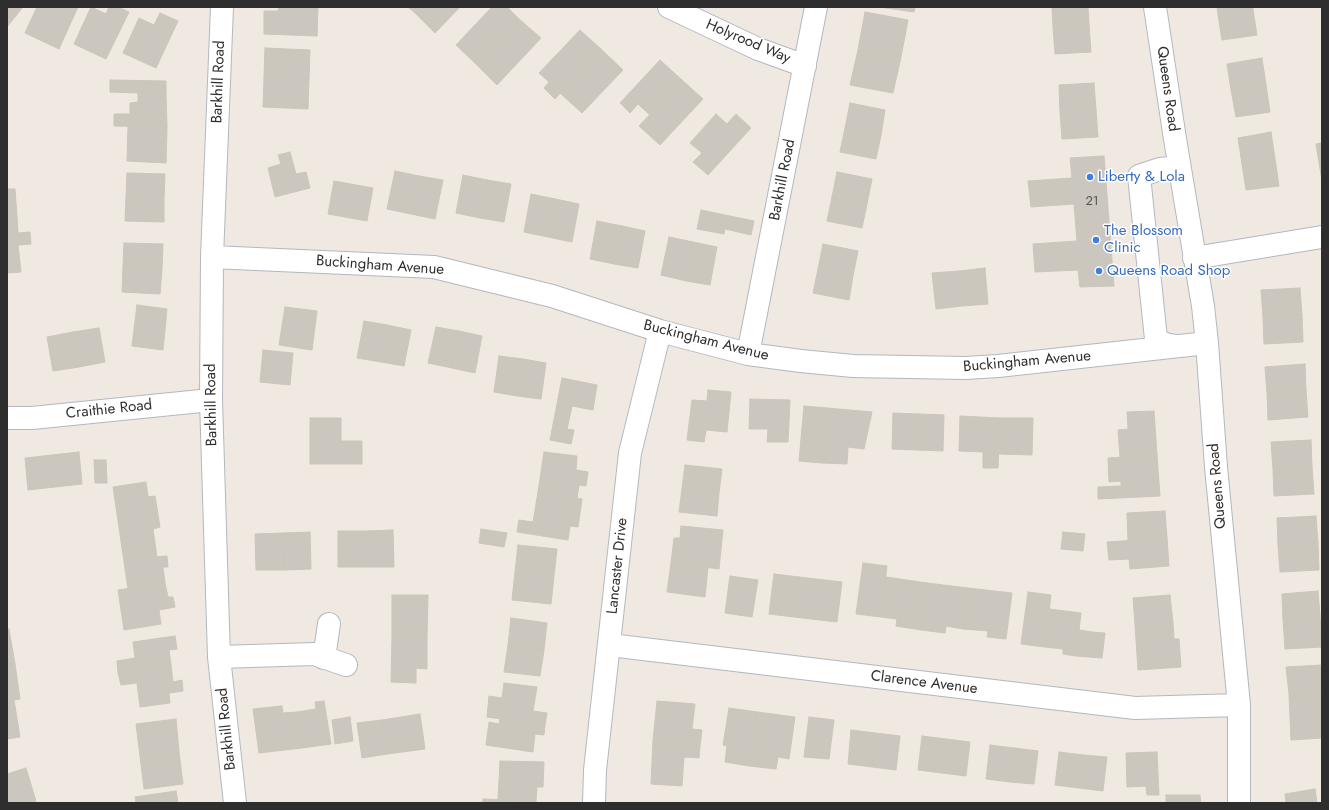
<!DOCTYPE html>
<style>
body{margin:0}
#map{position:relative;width:1329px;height:810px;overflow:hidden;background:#efe9e1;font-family:Jost,sans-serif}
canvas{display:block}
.frame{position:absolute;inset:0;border:8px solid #2e2e2e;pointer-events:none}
</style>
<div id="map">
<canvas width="1329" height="810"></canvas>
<div class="frame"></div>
</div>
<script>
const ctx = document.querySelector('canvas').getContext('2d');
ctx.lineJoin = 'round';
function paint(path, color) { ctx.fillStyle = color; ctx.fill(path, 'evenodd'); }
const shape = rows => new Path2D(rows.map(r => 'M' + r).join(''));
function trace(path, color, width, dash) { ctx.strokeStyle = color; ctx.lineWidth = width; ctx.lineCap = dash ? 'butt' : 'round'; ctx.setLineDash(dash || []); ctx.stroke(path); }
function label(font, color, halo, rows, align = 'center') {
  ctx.font = font + ' Jost,sans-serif'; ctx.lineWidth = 3; ctx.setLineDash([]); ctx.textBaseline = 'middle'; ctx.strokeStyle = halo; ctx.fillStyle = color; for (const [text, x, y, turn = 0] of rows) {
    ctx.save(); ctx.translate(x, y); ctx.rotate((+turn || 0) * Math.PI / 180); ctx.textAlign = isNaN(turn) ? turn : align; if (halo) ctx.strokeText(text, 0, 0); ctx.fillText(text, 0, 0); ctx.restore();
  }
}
const building = shape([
 [7,7,23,7,7,27,7,7],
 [37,7,78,7,59,49,25,33,37,7],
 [91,7,106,14,109,7,118,7,129,12,106,59,74,44,91,7],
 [279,7,318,7,317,36,264,34,264,11,278,11,279,7],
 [408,7,419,7,414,12,408,7],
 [419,7,460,7,435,33,414,12,419,7],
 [492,7,507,7,519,19,476,64,456,45,492,7],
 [879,7,915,7,914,12,879,7],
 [1052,7,1088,7,1089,25,1053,27,1052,7],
 [1217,7,1253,7,1253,10,1218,15,1217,7],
 [1253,10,1257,35,1222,40,1218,15,1253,10],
 [865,12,908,20,901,57,858,50,865,12],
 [160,13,178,21,156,68,123,53,139,18,154,25,160,13],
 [519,19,541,38,497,85,476,64,519,19],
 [1089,25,1091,52,1055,54,1053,27,1089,25],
 [580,30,601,49,555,99,544,88,549,82,539,73,580,30],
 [265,48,310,50,309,80,264,78,265,48],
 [601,49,623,70,582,113,560,93,601,49],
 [858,50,901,57,893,93,850,85,858,50],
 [1262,58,1266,85,1231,90,1227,64,1262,58],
 [660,60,682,80,650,115,638,104,630,113,620,103,660,60],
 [264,78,309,80,308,109,263,107,264,78],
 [110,80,166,81,166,94,110,92,110,80],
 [682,80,703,99,660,145,639,126,682,80],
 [1094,83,1096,110,1060,112,1059,85,1094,83],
 [1266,85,1270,112,1236,117,1231,90,1266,85],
 [138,93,166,94,167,127,114,126,114,114,130,114,130,103,138,102,138,93],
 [850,103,885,110,881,135,845,128,850,103],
 [1096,110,1098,137,1062,139,1060,112,1096,110],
 [716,114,727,124,736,114,751,128,708,175,693,162,702,153,690,143,716,114],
 [128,127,167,127,166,163,127,161,128,127],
 [845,128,881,135,876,159,840,152,845,128],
 [1271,132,1275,159,1242,164,1238,138,1271,132],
 [1322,143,1322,181,1316,144,1322,143],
 [290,152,296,174,306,172,310,188,275,197,268,168,281,164,278,155,290,152],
 [1104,156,1114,286,1080,287,1078,270,1035,272,1033,244,1077,241,1074,204,1031,207,1028,181,1072,178,1070,158,1104,156],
 [1275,159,1279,186,1246,190,1242,164,1275,159],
 [395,171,419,176,411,214,387,209,395,171],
 [837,172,872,179,867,204,832,197,837,172],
 [127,173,165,174,164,198,126,197,127,173],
 [463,175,487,180,480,218,456,213,463,175],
 [419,176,443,180,435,219,411,214,419,176],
 [487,180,511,184,504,222,480,218,487,180],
 [334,181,373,188,367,221,328,214,334,181],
 [7,189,15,189,17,217,7,218,7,189],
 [531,194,555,199,548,237,524,232,531,194],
 [126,197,164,198,164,222,125,221,126,197],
 [832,197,867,204,862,228,827,221,832,197],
 [555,199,579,204,572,242,548,237,555,199],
 [701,210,754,221,751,235,725,229,724,234,697,229,701,210],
 [17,217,18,233,30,232,31,244,7,246,7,218,17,217],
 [597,221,622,226,614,264,590,259,597,221],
 [622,226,645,231,638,268,614,264,622,226],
 [669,237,693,242,686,281,661,275,669,237],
 [693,242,717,247,710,285,686,281,693,242],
 [124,243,163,244,162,269,123,267,124,243],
 [823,244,858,251,853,276,818,269,823,244],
 [18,245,21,272,7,273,7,246,18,245],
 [123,267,162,269,160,294,122,292,123,267],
 [985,268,988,304,962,306,959,271,985,268],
 [818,269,853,276,849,300,813,293,818,269],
 [959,271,962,306,936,309,932,273,959,271],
 [1300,288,1302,315,1263,317,1261,290,1300,288],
 [137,305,167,309,163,350,132,346,137,305],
 [285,307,317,311,312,350,279,345,285,307],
 [1302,315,1303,342,1264,344,1263,317,1302,315],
 [364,321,387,325,381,362,357,358,364,321],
 [387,325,411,330,404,366,381,362,387,325],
 [436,327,459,331,452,368,428,363,436,327],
 [99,328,105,362,79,367,73,332,99,328],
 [459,331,482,336,475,373,452,368,459,331],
 [73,332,79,367,53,371,47,337,73,332],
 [263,350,293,353,290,385,260,382,263,350],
 [499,356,523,359,517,396,494,392,499,356],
 [523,359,546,363,541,399,517,396,523,359],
 [1305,364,1306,391,1267,393,1265,367,1305,364],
 [562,378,597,385,593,410,572,406,567,429,574,430,571,444,550,440,562,378],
 [708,390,731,392,727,432,706,430,704,442,687,440,692,400,707,401,708,390],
 [1306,391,1308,417,1268,420,1267,393,1306,391],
 [750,399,790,400,788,442,767,442,768,429,749,429,750,399],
 [804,406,827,408,822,463,799,461,804,406],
 [827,408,872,412,864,449,848,447,847,464,822,463,827,408],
 [1154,411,1157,455,1120,457,1118,430,1128,429,1127,412,1154,411],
 [893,413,919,414,917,450,892,449,893,413],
 [919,414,944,415,943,451,917,450,919,414],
 [960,416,1000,418,998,468,983,468,983,452,959,451,960,416],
 [310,418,341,418,341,441,362,441,362,464,310,464,310,418],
 [1000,418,1033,418,1032,455,999,454,1000,418],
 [1311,440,1312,467,1273,469,1271,442,1311,440],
 [79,452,82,484,28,490,25,458,79,452],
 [544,452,577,456,576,470,588,472,586,486,579,485,577,498,538,492,544,452],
 [1157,455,1160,496,1098,499,1098,487,1121,486,1121,481,1109,482,1108,458,1157,455],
 [94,460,106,460,107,483,95,483,94,460],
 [685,465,722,469,719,493,682,489,685,465],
 [1312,467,1314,494,1274,496,1273,469,1312,467],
 [146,482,148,497,155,496,160,527,153,529,155,543,122,548,113,487,146,482],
 [682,489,719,493,717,516,679,512,682,489],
 [538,492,582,499,578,527,570,526,568,540,517,532,519,520,533,522,538,492],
 [1165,511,1167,538,1128,541,1127,513,1165,511],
 [1316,516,1318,543,1278,545,1277,518,1316,516],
 [681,526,723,530,719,569,671,563,674,538,680,538,681,526],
 [481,529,507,533,504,547,479,543,481,529],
 [393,530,394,567,366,567,365,531,393,530],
 [338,531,365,531,366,567,338,567,338,531],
 [310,532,311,569,284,570,283,533,310,532],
 [1063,532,1085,534,1083,551,1061,549,1063,532],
 [283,533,284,570,256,570,255,534,283,533],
 [1167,538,1169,566,1130,569,1129,559,1109,560,1107,542,1167,538],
 [155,543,157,557,167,556,168,567,163,567,165,583,128,589,122,548,155,543],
 [1318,543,1319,570,1280,572,1278,545,1318,543],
 [518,545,557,549,554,576,515,572,518,545],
 [671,563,708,567,705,597,667,592,671,563],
 [863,563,887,566,881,617,856,614,863,563],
 [515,572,554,576,551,604,512,600,515,572],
 [774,574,799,577,794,617,769,614,774,574],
 [730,576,758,580,752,617,725,613,730,576],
 [799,577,842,582,837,622,794,617,799,577],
 [886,577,927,583,921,630,896,626,897,619,881,617,886,577],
 [165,583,168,597,173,597,175,607,159,610,161,624,124,630,118,590,165,583],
 [927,583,968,588,963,629,946,626,945,633,921,630,927,583],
 [968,588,1012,593,1006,639,987,637,988,631,963,629,968,588],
 [1318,591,1320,616,1283,619,1282,594,1318,591],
 [1028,592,1051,595,1045,647,1021,644,1028,592],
 [392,595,428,595,427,638,392,638,392,595],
 [1170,595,1173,623,1135,625,1133,598,1170,595],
 [1049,609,1081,613,1076,656,1063,654,1063,649,1045,647,1049,609],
 [1320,616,1322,647,1285,649,1283,619,1320,616],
 [511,618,547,623,544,650,508,645,511,618],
 [1173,623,1174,639,1179,639,1181,667,1138,670,1135,625,1173,623],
 [9,629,15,664,7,665,7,630,9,629],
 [1079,630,1092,632,1089,657,1076,656,1079,630],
 [1092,632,1105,633,1102,658,1089,657,1092,632],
 [175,636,177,649,169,650,171,665,118,673,117,661,135,658,133,642,175,636],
 [392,638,427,638,427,669,416,668,416,683,391,682,392,638],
 [508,645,544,650,540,676,504,672,508,645],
 [15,664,20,699,7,701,7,665,15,664],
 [171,665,173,682,182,680,183,691,169,693,170,703,140,707,137,683,121,685,118,673,171,665],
 [1322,665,1322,692,1289,694,1286,667,1322,665],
 [504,683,537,687,533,711,547,713,545,725,487,717,489,696,502,698,504,683],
 [1322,692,1322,738,1291,740,1289,694,1322,692],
 [14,700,20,737,7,739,7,701,14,700],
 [324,701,331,744,302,748,297,712,316,709,315,702,324,701],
 [657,701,695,704,692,729,702,730,700,746,653,741,657,701],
 [282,706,283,713,297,712,302,748,259,753,253,709,282,706],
 [729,708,757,712,749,766,725,762,727,746,723,745,729,708],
 [757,712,795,717,789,759,778,757,776,769,749,766,757,712],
 [420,714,425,749,387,754,382,720,420,714],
 [350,717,353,741,335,744,332,720,350,717],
 [809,717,834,720,829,759,804,757,809,717],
 [176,719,179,752,140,756,136,724,176,719],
 [500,719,545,725,544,735,535,734,533,752,486,745,489,722,499,724,500,719],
 [382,720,387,754,362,758,357,723,382,720],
 [851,730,875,733,872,767,848,764,851,730],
 [875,733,900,736,896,770,872,767,875,733],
 [922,736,946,739,942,773,918,770,922,736],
 [946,739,970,742,966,776,942,773,946,739],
 [653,741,700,746,699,758,684,757,682,786,651,784,653,741],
 [990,745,1014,748,1010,782,986,779,990,745],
 [1014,748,1038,751,1034,784,1010,782,1014,748],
 [179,752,183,784,144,789,140,756,179,752],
 [1059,752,1083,755,1079,788,1055,785,1059,752],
 [1157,752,1159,795,1147,795,1146,786,1127,787,1126,753,1157,752],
 [1083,755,1107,757,1103,791,1079,788,1083,755],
 [500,761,544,762,543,787,537,787,536,801,498,799,500,761],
 [26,768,36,801,28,803,7,803,7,774,26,768],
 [1315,789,1317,803,1286,803,1285,794,1315,789],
 [176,791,178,803,136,803,135,797,176,791],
 [1166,795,1200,795,1201,803,1166,803,1166,795],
 [483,799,536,801,536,803,483,803,483,799]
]);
paint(building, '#cbc7bf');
trace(building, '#cbc5ba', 1);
const minor = shape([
 [222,7,212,257,211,400,219,657,235,803],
 [669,7,758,49,805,66],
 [1155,7,1175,139,1203,306,1207,343,1216,467,1239,705,1239,803],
 [212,257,434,267,552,296,660,331,748,354,801,361,853,366,965,368,998,366,1207,343],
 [1194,258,1322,237],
 [1176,346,1168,345,1158,341,1156,339,1139,176,1160,169,1170,168,1180,170],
 [748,354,816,7],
 [7,418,32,418,211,400],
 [610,645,1135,708,1239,705],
 [219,657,314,654,346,665],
 [324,658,329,624],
 [594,803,595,770,630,453,660,331]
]);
trace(minor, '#b4b7c1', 24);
trace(minor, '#fff', 22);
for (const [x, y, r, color] of [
 [1090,177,4,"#3f7fe0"],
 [1096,240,4,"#3f7fe0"],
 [1099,271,4,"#3f7fe0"]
]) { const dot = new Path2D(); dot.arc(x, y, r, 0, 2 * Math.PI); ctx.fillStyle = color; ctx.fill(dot); trace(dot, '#fff', 1.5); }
label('13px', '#555452', null, [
 ["21",1092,202]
]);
label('15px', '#2e2e2e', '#fff', [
 ["Holyrood Way",748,42,23],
 ["Barkhill Road",219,82,-88],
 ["Queens Road",1167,89,82],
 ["Barkhill Road",783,180,-79],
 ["Buckingham Avenue",380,266,4],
 ["Buckingham Avenue",706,341,14],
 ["Buckingham Avenue",1027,362,-5],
 ["Barkhill Road",212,405,-91],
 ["Craithie Road",109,410,-6],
 ["Queens Road",1218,486,-95],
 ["Lancaster Drive",618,566,-84],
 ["Clarence Avenue",924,683,7],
 ["Barkhill Road",227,729,-96]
]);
label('15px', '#366cbe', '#fff', [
 ["Liberty & Lola",1098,177],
 ["The Blossom",1104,231],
 ["Clinic",1104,248],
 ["Queens Road Shop",1107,271]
], 'left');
</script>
